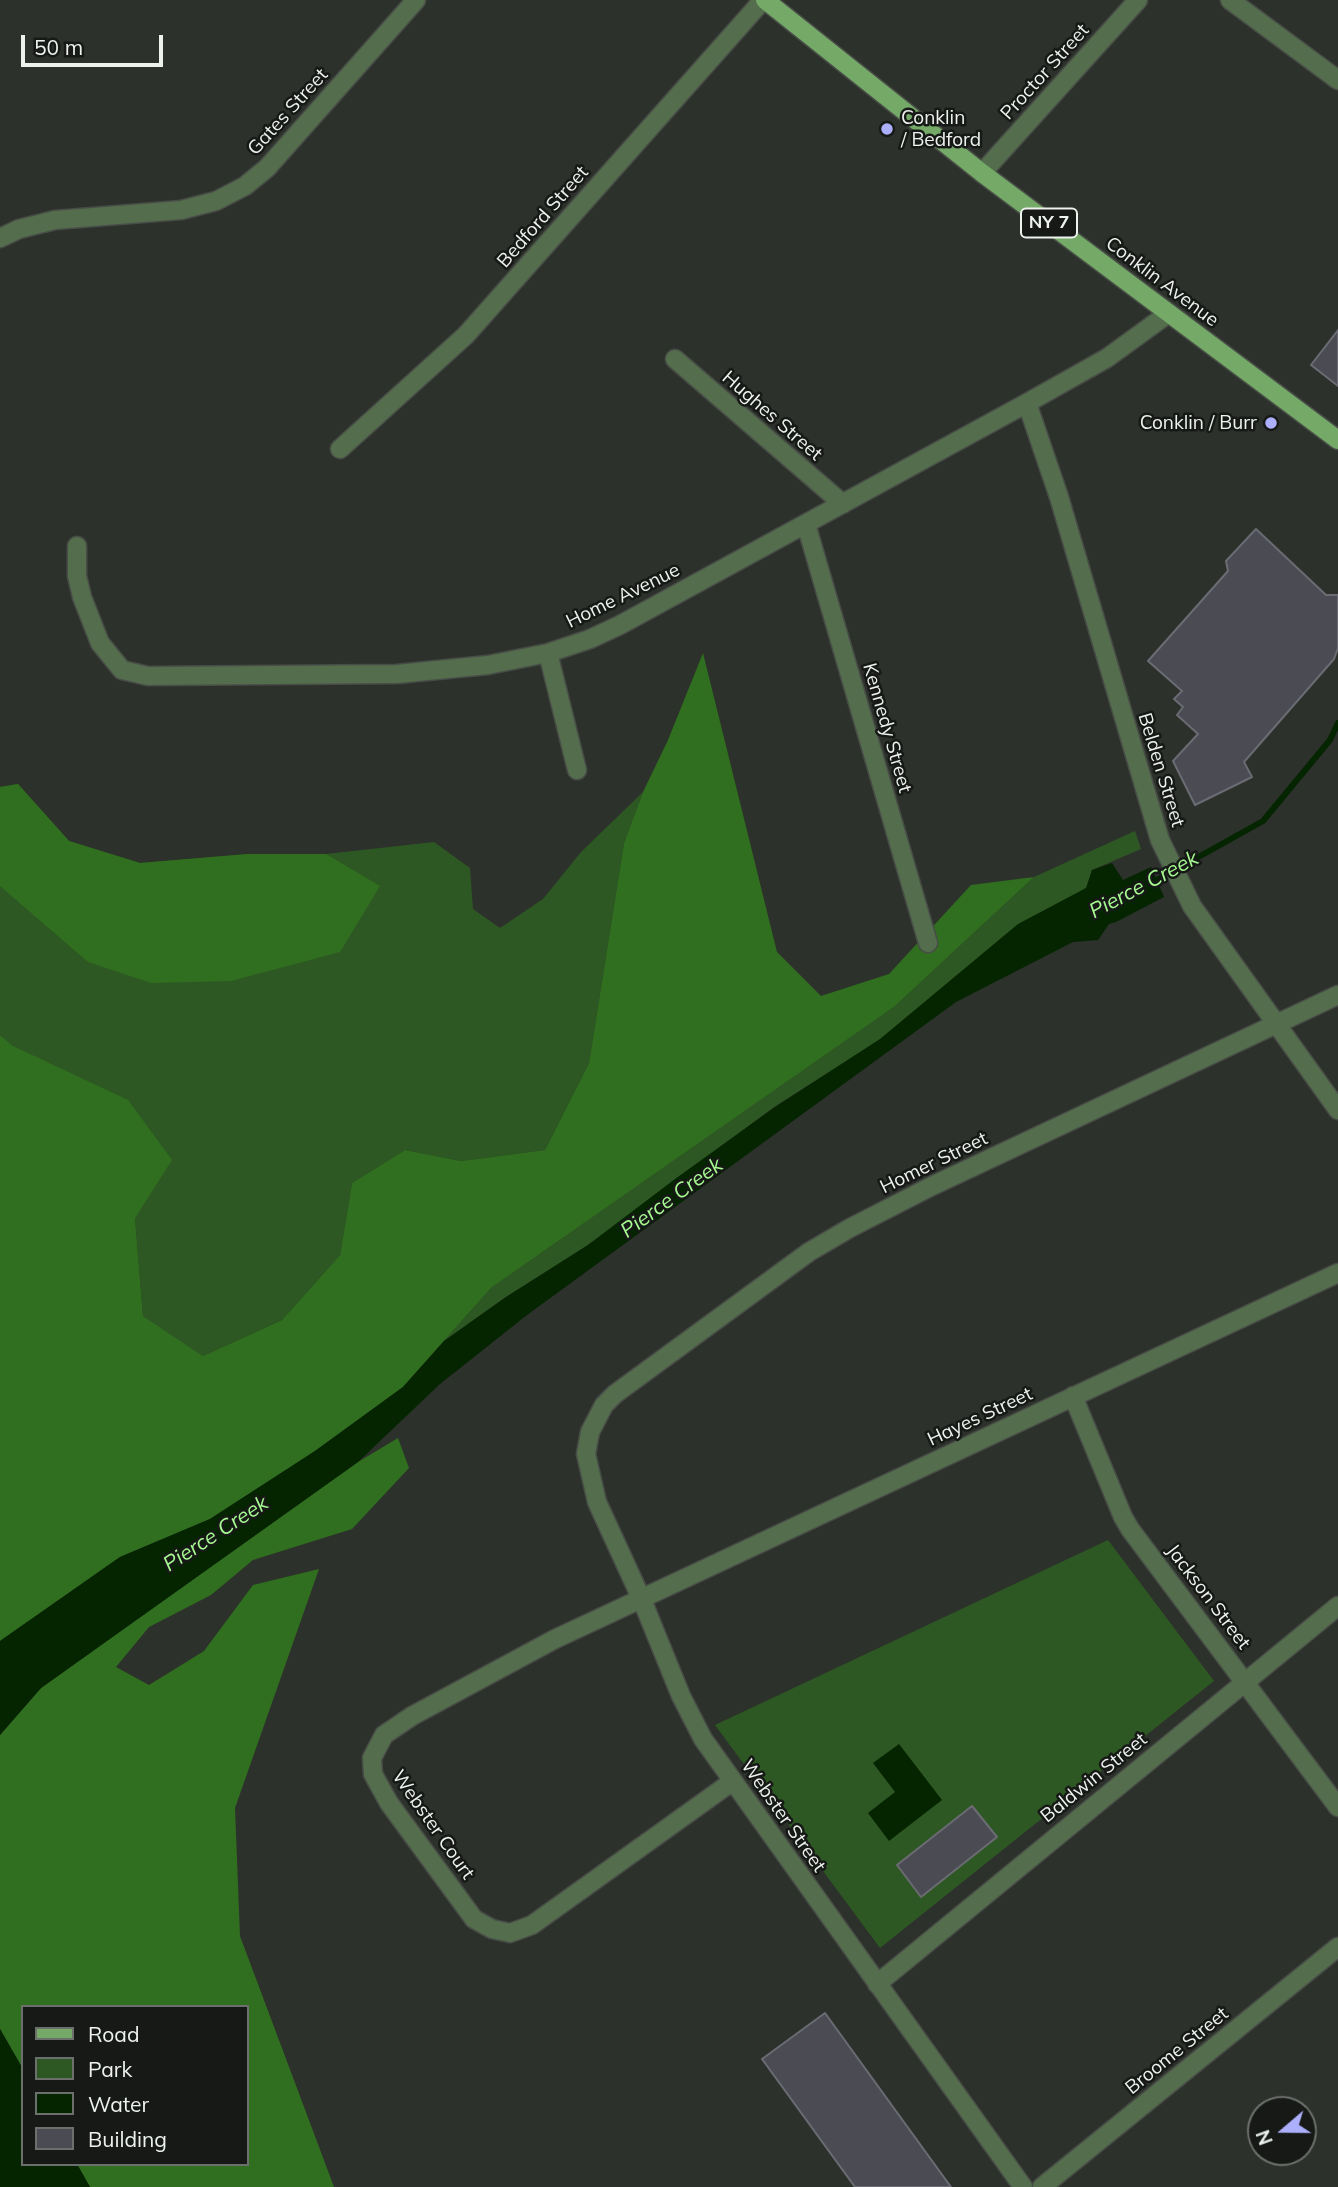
<!DOCTYPE html>
<style>
body{margin:0}
#map{position:relative;width:1338px;height:2187px;overflow:hidden;background:#2d312b;font-family:Mulish,sans-serif}
canvas{display:block}
.legend{position:absolute;left:21px;top:2005px;width:228px;height:161px;box-sizing:border-box;background:#161916;border:2px solid #6c706c;margin:0;padding:9px 12px;list-style:none;font-size:21px;color:#eef2ee}
.legend li{display:flex;align-items:center;gap:14px;height:35px}
.legend b{width:35px;border:2px solid #6c706c}
.north{position:absolute;left:1247px;top:2096px;width:70px;height:70px;box-sizing:border-box;background:#161916;border:2px solid #6c706c;border-radius:50%;rotate:250deg;font-size:19px;font-weight:700;line-height:28px;text-align:center;color:#eef2ee}
.north::after{content:'';display:block;margin:auto;width:24px;height:32px;background:#acaffb;clip-path:polygon(50% 0,100% 100%,50% 72%,0 100%)}
.scale{position:absolute;left:21px;top:35px;width:142px;height:32px;box-sizing:border-box;border:4px solid #eef2ee;border-top:0;padding-left:9px;font-size:21px;line-height:24px;white-space:nowrap;color:#eef2ee;-webkit-text-stroke:5px #161916;paint-order:stroke}
</style>
<div id="map">
<canvas width="1338" height="2187"></canvas>
<ul class="legend">
<li><b style="height:9px;background:#74a967"></b>Road</li>
<li><b style="height:19px;background:#2e5823"></b>Park</li>
<li><b style="height:19px;background:#042500"></b>Water</li>
<li><b style="height:19px;background:#4a4b53"></b>Building</li>
</ul>
<div class="north">N</div>
<div class="scale">50 m</div>
</div>
<script>
const ctx = document.querySelector('canvas').getContext('2d');
ctx.lineJoin = 'round';
function paint(path, color) { ctx.fillStyle = color; ctx.fill(path, 'evenodd'); }
const shape = rows => new Path2D(rows.map(r => 'M' + r).join(''));
function trace(path, color, width, dash) { ctx.strokeStyle = color; ctx.lineWidth = width; ctx.lineCap = dash ? 'butt' : 'round'; ctx.setLineDash(dash || []); ctx.stroke(path); }
function label(font, color, halo, rows, align = 'center') {
  ctx.font = font + ' Mulish,sans-serif'; ctx.lineWidth = 5; ctx.setLineDash([]); ctx.textBaseline = 'middle'; ctx.strokeStyle = halo; ctx.fillStyle = color; for (const [text, x, y, turn = 0] of rows) {
    ctx.save(); ctx.translate(x, y); ctx.rotate((+turn || 0) * Math.PI / 180); ctx.textAlign = isNaN(turn) ? turn : align; if (halo) ctx.strokeText(text, 0, 0); ctx.fillText(text, 0, 0); ctx.restore();
  }
}
paint(shape([
 [18,784,69,841,140,863,248,854,326,854,434,842,470,868,473,909,500,928,543,899,581,852,643,792,624,843,589,1063,545,1150,461,1161,405,1150,352,1183,340,1255,282,1320,203,1356,143,1316,135,1218,13,1046,0,1035,0,787],
 [1135,831,1141,849,1092,870,1087,888,1062,903,939,992,881,1039,774,1107,588,1245,506,1297,444,1341,491,1288,894,1007,1034,877],
 [1108,1540,1214,1681,880,1948,715,1725]
]), '#2e5823');
paint(shape([
 [703,653,777,952,821,996,889,974,971,885,1034,877,894,1007,491,1288,403,1387,315,1451,210,1519,120,1557,0,1641,0,1035,13,1046,128,1100,172,1160,135,1218,143,1316,203,1356,282,1320,340,1255,352,1183,405,1150,461,1161,545,1150,589,1063,624,843,643,792,668,740],
 [18,784,69,841,140,863,248,854,326,854,380,886,340,952,231,981,151,983,88,962,0,886,0,787],
 [398,1438,409,1468,352,1529,253,1560,211,1595,149,1627,116,1667,149,1685,204,1651,253,1585,319,1569,235,1808,240,1936,334,2187,90,2187,77,2164,247,2164,247,2007,23,2007,23,2069,0,2029,0,1735,41,1688,358,1462]
]), '#306f1f');
paint(shape([
 [1112,863,1123,880,1151,867,1164,897,1116,922,1109,924,1098,940,1073,942,956,1002,527,1315,440,1384,358,1462,41,1688,0,1735,0,1641,120,1557,210,1519,315,1451,403,1387,444,1341,506,1297,588,1245,675,1179,775,1107,880,1039,1018,924,1086,888,1092,870],
 [899,1744,942,1800,889,1841,868,1813,895,1792,873,1763],
 [0,2029,23,2069,23,2164,77,2164,90,2187,0,2187]
]), '#042500');
trace(shape([
 [1150,884,1263,821,1330,740,1338,723]
]), '#042500', 6);
const building = shape([
 [1338,330,1338,386,1311,365,1338,330],
 [1256,529,1326,595,1338,595,1338,648,1334,659,1244,762,1252,777,1195,805,1173,761,1198,734,1177,715,1183,707,1174,699,1182,691,1148,661,1228,571,1226,561,1256,529],
 [972,1806,997,1837,921,1897,897,1865,972,1806],
 [825,2013,951,2187,855,2187,762,2059,825,2013]
]);
paint(building, '#4a4b53');
trace(building, '#6b6b73', 2);
const minor = shape([
 [1230,0,1338,80],
 [982,173,1138,0],
 [0,238,19,229,55,220,181,210,216,201,245,186,267,168,416,0],
 [675,359,843,504],
 [1027,403,1059,497,1160,840,1192,906,1338,1110],
 [340,449,466,335,763,0],
 [806,524,928,943],
 [77,546,77,576,82,597,100,643,122,670,148,676,397,674,488,665,548,653,590,639,620,625,1027,403,1107,358,1169,313],
 [548,653,577,770],
 [1073,1396,1123,1517,1130,1529,1338,1807],
 [733,1781,532,1925,510,1933,492,1929,474,1919,389,1803,373,1774,372,1758,384,1735,412,1716,555,1639,1338,1273],
 [877,1984,1338,1606],
 [1023,2187,703,1739,681,1696,642,1600,597,1502,586,1454,590,1432,604,1405,615,1394,809,1252,850,1228,932,1186,1338,995],
 [1042,2187,1338,1947]
]);
const major = shape([
 [765,0,982,173,1338,440]
]);
trace(minor, '#484c46', 21);
trace(major, '#484c46', 21);
trace(minor, '#536d4d', 18);
trace(major, '#74a967', 18);
for (const [x, y, r, color] of [
 [887,129,7,"#acaffb"],
 [1271,423,7,"#acaffb"]
]) { const dot = new Path2D(); dot.arc(x, y, r, 0, 2 * Math.PI); ctx.fillStyle = color; ctx.fill(dot); trace(dot, '#161916', 2.5); }
for (const [x, y, w] of [
 [1049,223,56]
]) { const box = new Path2D(); box.roundRect(x - w / 2, y - 14.5, w, 29, 5); ctx.fillStyle = '#161916'; ctx.fill(box); trace(box, '#eef2ee', 2); }
label('bold 18px', '#eef2ee', null, [
 ["NY 7",1049,223]
]);
label('19px', '#eef2ee', '#161916', [
 ["Proctor Street",1045,72,-48],
 ["Gates Street",288,112,-48],
 ["Bedford Street",543,217,-49],
 ["Conklin Avenue",1162,282,37],
 ["Hughes Street",772,416,41],
 ["Home Avenue",623,596,-26],
 ["Kennedy Street",887,728,74],
 ["Belden Street",1161,770,73],
 ["Homer Street",934,1163,-26],
 ["Hayes Street",980,1417,-25],
 ["Jackson Street",1208,1597,53],
 ["Baldwin Street",1094,1778,-39],
 ["Webster Street",783,1816,55],
 ["Webster Court",433,1825,55],
 ["Broome Street",1177,2051,-39]
]);
label('19px', '#eef2ee', '#161916', [
 ["Conklin",901,118],
 ["/ Bedford",901,140],
 ["Conklin / Burr",1257,423,"right"]
], 'left');
label('italic 21px', '#a7fb92', '#161916', [
 ["Pierce Creek",1144,885,-28],
 ["Pierce Creek",672,1198,-36],
 ["Pierce Creek",216,1534,-33]
]);
</script>
